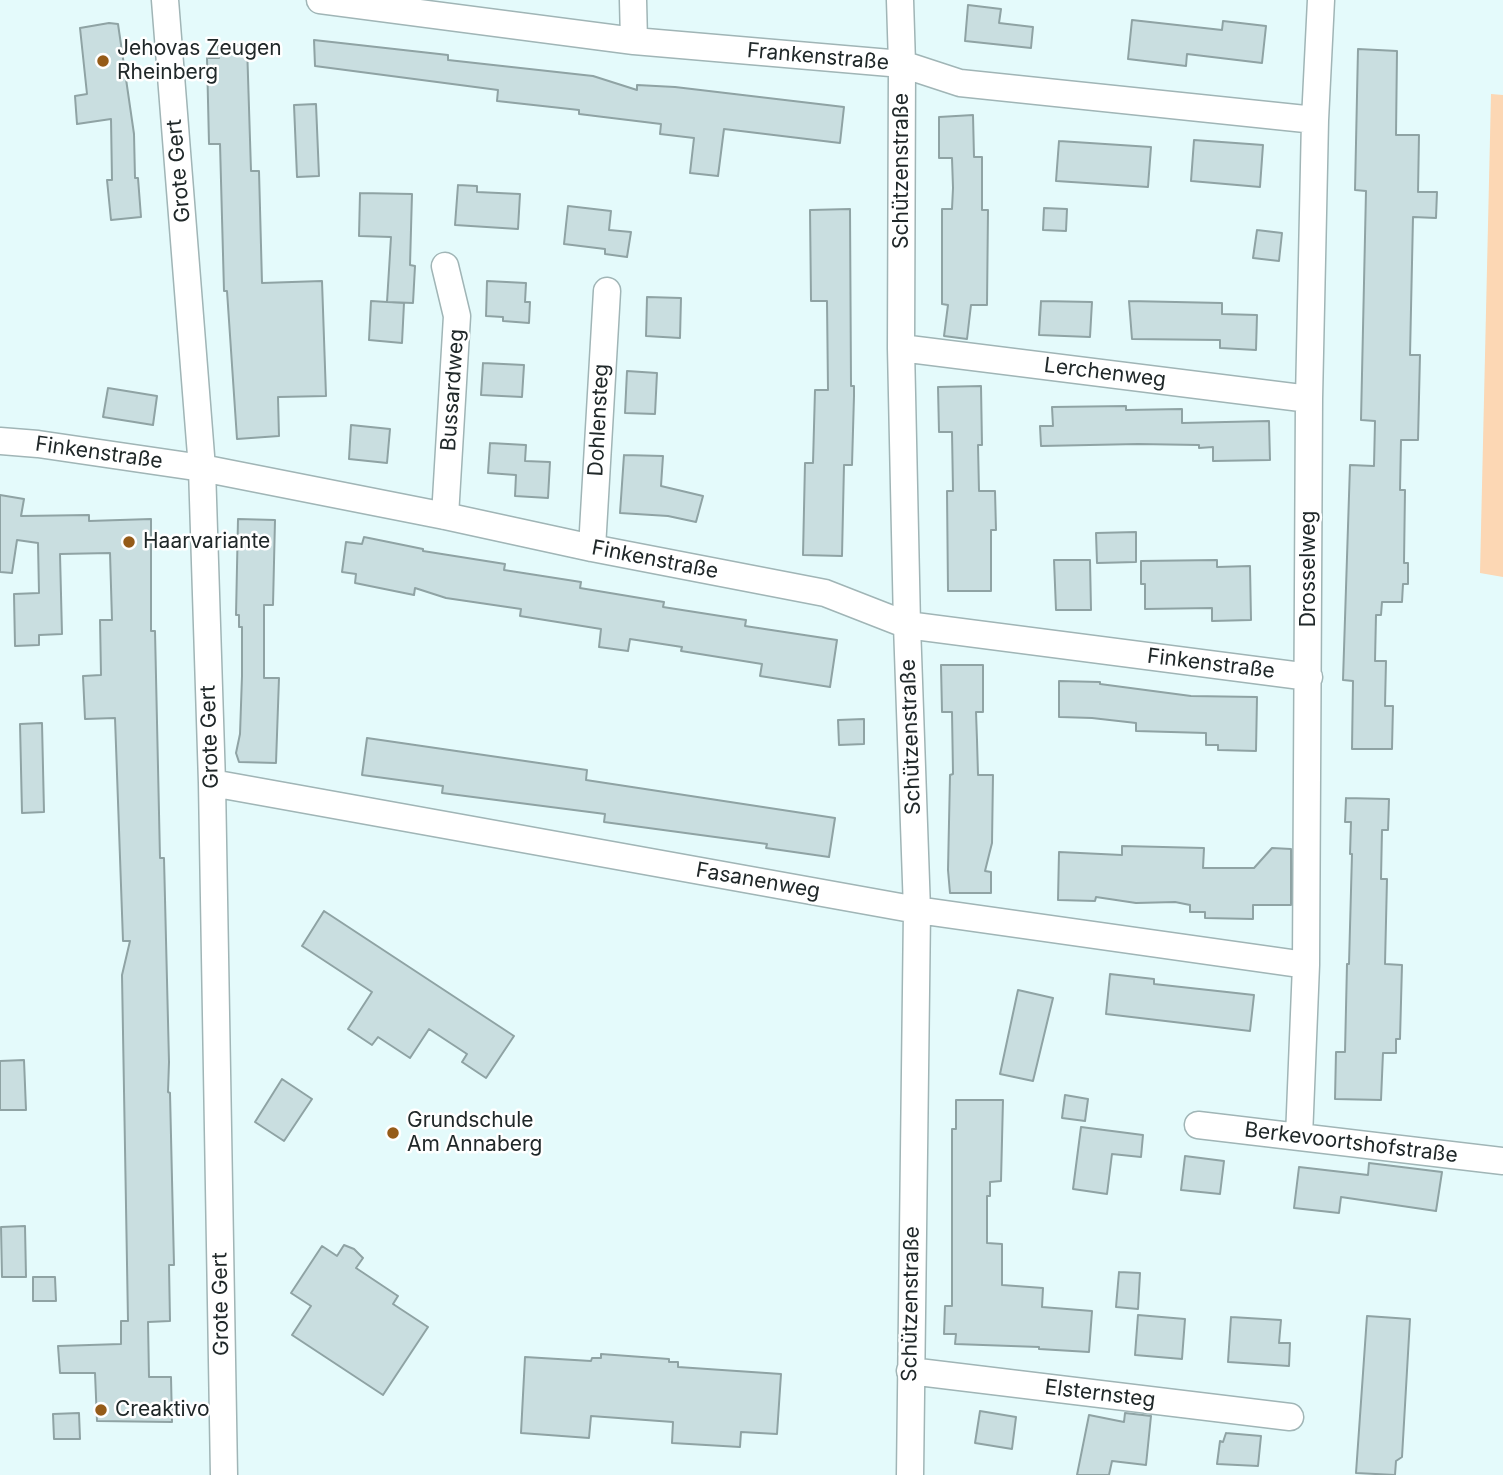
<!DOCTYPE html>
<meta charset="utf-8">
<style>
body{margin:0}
canvas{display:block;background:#e4fafb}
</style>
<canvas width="1503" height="1475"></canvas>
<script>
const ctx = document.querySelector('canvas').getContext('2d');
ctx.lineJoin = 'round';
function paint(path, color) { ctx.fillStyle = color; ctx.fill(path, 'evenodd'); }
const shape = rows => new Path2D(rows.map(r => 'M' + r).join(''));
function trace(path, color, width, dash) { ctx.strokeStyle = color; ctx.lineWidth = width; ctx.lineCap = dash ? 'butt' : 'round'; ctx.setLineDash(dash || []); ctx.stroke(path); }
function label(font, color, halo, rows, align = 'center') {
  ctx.font = font + ' Inter,sans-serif'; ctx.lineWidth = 5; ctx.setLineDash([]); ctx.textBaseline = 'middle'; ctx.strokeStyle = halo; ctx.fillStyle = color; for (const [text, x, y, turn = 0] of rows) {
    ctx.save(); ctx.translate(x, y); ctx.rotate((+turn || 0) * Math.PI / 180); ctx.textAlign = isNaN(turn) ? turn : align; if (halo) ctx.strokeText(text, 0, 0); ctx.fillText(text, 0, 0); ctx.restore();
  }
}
paint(shape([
 [1491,94,1503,95,1503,577,1480,573]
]), '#fcd7b4');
const building = shape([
 [968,5,1001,9,999,23,1033,27,1031,48,965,41,968,5],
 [1132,20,1222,30,1223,21,1266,26,1262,63,1187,54,1186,66,1128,59,1132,20],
 [109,23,118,24,134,134,135,178,138,178,141,217,111,220,107,180,112,180,111,119,77,124,75,96,87,94,80,28,109,23],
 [314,40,448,55,448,60,593,76,637,90,637,85,675,87,844,107,840,143,724,129,718,176,690,173,694,138,660,134,661,124,579,114,579,110,497,101,498,90,315,66,314,40],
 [247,45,251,171,259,171,262,283,322,281,326,396,278,397,279,436,237,439,227,291,224,291,220,144,209,144,207,58,219,58,218,46,247,45],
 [1358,49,1397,51,1396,135,1419,135,1418,192,1437,192,1436,218,1413,217,1410,355,1420,355,1418,440,1401,440,1400,490,1405,490,1404,563,1408,563,1408,584,1403,584,1402,602,1382,602,1381,615,1376,615,1375,661,1386,661,1385,706,1393,706,1392,749,1352,749,1353,681,1343,680,1350,465,1374,466,1375,421,1361,420,1366,191,1355,190,1358,49],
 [316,104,319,176,297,177,294,105,316,104],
 [973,115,974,157,982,157,982,210,988,210,987,305,971,305,967,339,944,336,948,305,942,304,942,209,952,209,953,188,952,158,939,158,939,117,973,115],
 [1194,140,1263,145,1260,187,1191,181,1194,140],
 [1059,141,1151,147,1148,187,1056,181,1059,141],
 [458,185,477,186,477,192,520,194,518,229,455,225,458,185],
 [360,193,412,194,410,265,415,266,413,303,387,302,391,237,359,236,360,193],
 [568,206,611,211,609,230,631,232,627,257,605,254,605,249,564,244,568,206],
 [1044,208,1067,209,1066,231,1043,230,1044,208],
 [850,209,851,386,854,386,854,396,852,465,844,465,842,556,803,555,805,463,813,463,815,390,828,390,827,301,811,301,810,210,850,209],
 [1257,230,1282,233,1279,261,1253,258,1257,230],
 [487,281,526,283,525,302,530,302,529,323,503,321,503,317,486,316,487,281],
 [647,297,681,298,680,338,646,336,647,297],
 [371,301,404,303,402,343,369,340,371,301],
 [1041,301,1092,302,1090,337,1039,335,1041,301],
 [1129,301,1222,303,1222,314,1257,315,1256,350,1220,348,1220,340,1132,339,1129,301],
 [483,363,524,365,522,397,481,395,483,363],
 [627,371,657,373,655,414,625,413,627,371],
 [981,386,982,445,978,445,979,491,995,491,996,530,991,530,991,591,948,591,947,491,953,491,952,432,939,432,938,387,981,386],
 [108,388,157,396,153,425,103,417,108,388],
 [1126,406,1126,410,1182,409,1182,423,1269,421,1270,460,1213,461,1213,447,1199,448,1199,445,1138,444,1041,446,1040,426,1053,426,1052,407,1126,406],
 [351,425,390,429,387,463,349,459,351,425],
 [490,443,526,445,525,461,550,462,548,498,515,496,516,475,488,473,490,443],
 [624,455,663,456,661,486,703,496,696,522,668,516,620,513,624,455],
 [0,495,24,499,21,516,89,515,89,521,151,519,151,631,155,631,160,858,164,858,169,1062,168,1092,170,1093,174,1265,169,1265,170,1321,148,1322,149,1377,171,1377,172,1422,97,1421,95,1373,60,1373,58,1346,121,1344,121,1321,128,1321,122,975,130,941,123,941,115,718,85,719,83,676,101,675,100,620,112,620,110,553,60,554,62,634,39,635,39,645,15,646,14,594,39,593,38,543,17,540,12,573,0,572,0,495],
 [238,519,275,520,273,605,264,605,264,678,279,678,276,763,239,762,236,753,240,734,242,676,242,627,239,627,239,615,236,615,238,519],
 [1136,532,1136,562,1097,563,1096,533,1136,532],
 [364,537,423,549,423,551,505,564,504,570,581,582,580,588,664,602,663,607,746,620,745,626,837,640,830,687,760,676,762,664,681,651,682,647,630,639,628,651,599,647,601,629,520,616,521,609,446,598,415,588,414,595,355,583,356,574,342,572,346,542,362,544,364,537],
 [1054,560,1090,560,1091,610,1056,610,1054,560],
 [1217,560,1217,567,1250,566,1251,620,1212,621,1212,608,1145,609,1145,584,1141,584,1141,561,1217,560],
 [941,665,983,665,983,712,976,712,977,740,978,775,993,775,992,843,985,871,991,872,991,893,950,893,948,870,950,775,953,774,952,712,942,712,941,665],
 [1059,681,1100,682,1100,684,1191,696,1257,697,1256,751,1218,750,1218,745,1206,745,1206,733,1136,731,1136,723,1092,718,1059,717,1059,681],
 [864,719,864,744,839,745,838,720,864,719],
 [42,723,44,812,22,813,20,724,42,723],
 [367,738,587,770,586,780,835,818,829,857,766,848,767,844,604,822,605,814,442,793,443,786,362,775,367,738],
 [1346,798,1389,799,1388,830,1382,830,1381,879,1387,879,1385,964,1402,965,1400,1039,1396,1039,1396,1053,1383,1053,1381,1100,1335,1099,1336,1052,1345,1052,1347,964,1349,964,1352,854,1350,854,1351,822,1345,822,1346,798],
 [1122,846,1204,848,1203,868,1254,868,1272,848,1291,849,1291,905,1253,905,1253,919,1205,918,1205,912,1190,912,1190,905,1175,902,1136,903,1096,897,1095,901,1058,900,1059,852,1122,855,1122,846],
 [324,911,514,1036,486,1078,462,1062,467,1054,429,1029,410,1058,378,1037,372,1045,348,1029,372,992,302,946,324,911],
 [1110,974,1154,979,1154,984,1254,995,1250,1031,1106,1014,1110,974],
 [1018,990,1053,998,1033,1081,1000,1074,1018,990],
 [24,1060,26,1110,0,1110,0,1061,24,1060],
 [282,1079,312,1099,284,1141,255,1122,282,1079],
 [1065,1095,1088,1099,1085,1121,1062,1118,1065,1095],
 [956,1100,1003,1100,1001,1181,990,1182,990,1196,987,1196,987,1243,1002,1244,1002,1285,1043,1288,1042,1307,1092,1311,1089,1352,1039,1349,1039,1347,955,1344,956,1334,944,1334,945,1306,952,1306,952,1129,956,1129,956,1100],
 [1081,1127,1143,1135,1141,1157,1112,1154,1107,1194,1073,1189,1081,1127],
 [1185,1156,1224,1161,1220,1194,1181,1190,1185,1156],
 [1369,1163,1442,1172,1436,1211,1341,1197,1339,1213,1294,1208,1299,1167,1368,1175,1369,1163],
 [25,1226,26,1277,2,1277,1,1227,25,1226],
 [344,1245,354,1249,363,1258,356,1268,398,1296,393,1304,428,1327,383,1395,292,1335,311,1306,291,1293,322,1246,337,1256,344,1245],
 [1119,1272,1140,1273,1138,1309,1116,1307,1119,1272],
 [33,1277,55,1277,56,1301,33,1301,33,1277],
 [1138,1315,1185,1319,1182,1359,1135,1355,1138,1315],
 [1367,1316,1410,1319,1402,1457,1396,1461,1395,1475,1356,1473,1367,1316],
 [1231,1317,1281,1320,1279,1343,1290,1343,1289,1366,1228,1362,1231,1317],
 [601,1354,669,1359,669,1362,678,1362,678,1367,781,1374,777,1434,741,1432,740,1447,672,1443,673,1422,591,1416,589,1438,521,1433,525,1357,591,1361,592,1358,601,1358,601,1354],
 [980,1411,1016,1417,1012,1449,975,1443,980,1411],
 [79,1413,80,1439,54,1439,53,1414,79,1413],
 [1125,1413,1151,1416,1146,1465,1112,1461,1109,1475,1077,1475,1089,1415,1124,1422,1125,1413],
 [1226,1433,1261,1436,1258,1466,1217,1464,1220,1441,1223,1442,1226,1433]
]);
paint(building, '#c9dee0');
trace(building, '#8fa3a4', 2);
const minor = shape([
 [165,0,202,468,212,783,224,1475],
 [320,0,634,41,902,64,960,83,1315,120],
 [633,0,634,41],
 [900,0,902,64,901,348,907,625,917,910,910,1475],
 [901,348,1309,399],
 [0,441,38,444,202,468,445,516,592,548,825,593,907,625,1309,677],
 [445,516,457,316,445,266],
 [592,548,607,291],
 [212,783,917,910,1306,965],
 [1198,1125,1503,1161],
 [1299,1137,1306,965,1309,399,1315,120,1321,0],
 [910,1371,1290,1417]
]);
trace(minor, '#a0b5b6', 29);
trace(minor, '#fff', 26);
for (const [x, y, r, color] of [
 [103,61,7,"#955b18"],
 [129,542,7,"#955b18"],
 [393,1133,7,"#955b18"],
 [101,1410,7,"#955b18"]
]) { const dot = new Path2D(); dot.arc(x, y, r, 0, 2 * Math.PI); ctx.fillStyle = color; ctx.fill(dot); trace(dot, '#fff', 2.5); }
label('21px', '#202829', '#fff', [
 ["Jehovas Zeugen",117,49],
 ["Rheinberg",117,73],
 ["Haarvariante",143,542],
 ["Grundschule",407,1121],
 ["Am Annaberg",407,1145],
 ["Creaktivo",115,1410]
], 'left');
label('21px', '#202829', '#fff', [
 ["Frankenstraße",818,57,5],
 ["Grote Gert",179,171,-95],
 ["Schützenstraße",902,171,-90],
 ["Lerchenweg",1105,373,7],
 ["Bussardweg",453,390,-86],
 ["Dohlensteg",599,420,-87],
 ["Finkenstraße",99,453,8],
 ["Finkenstraße",655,560,11],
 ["Drosselweg",1309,569,-90],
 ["Finkenstraße",1211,664,7],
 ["Grote Gert",210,737,-92],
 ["Schützenstraße",911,737,-92],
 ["Fasanenweg",758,881,10],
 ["Berkevoortshofstraße",1351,1143,7],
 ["Grote Gert",221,1304,-91],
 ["Schützenstraße",911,1304,-89],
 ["Elsternsteg",1100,1394,7]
]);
</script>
